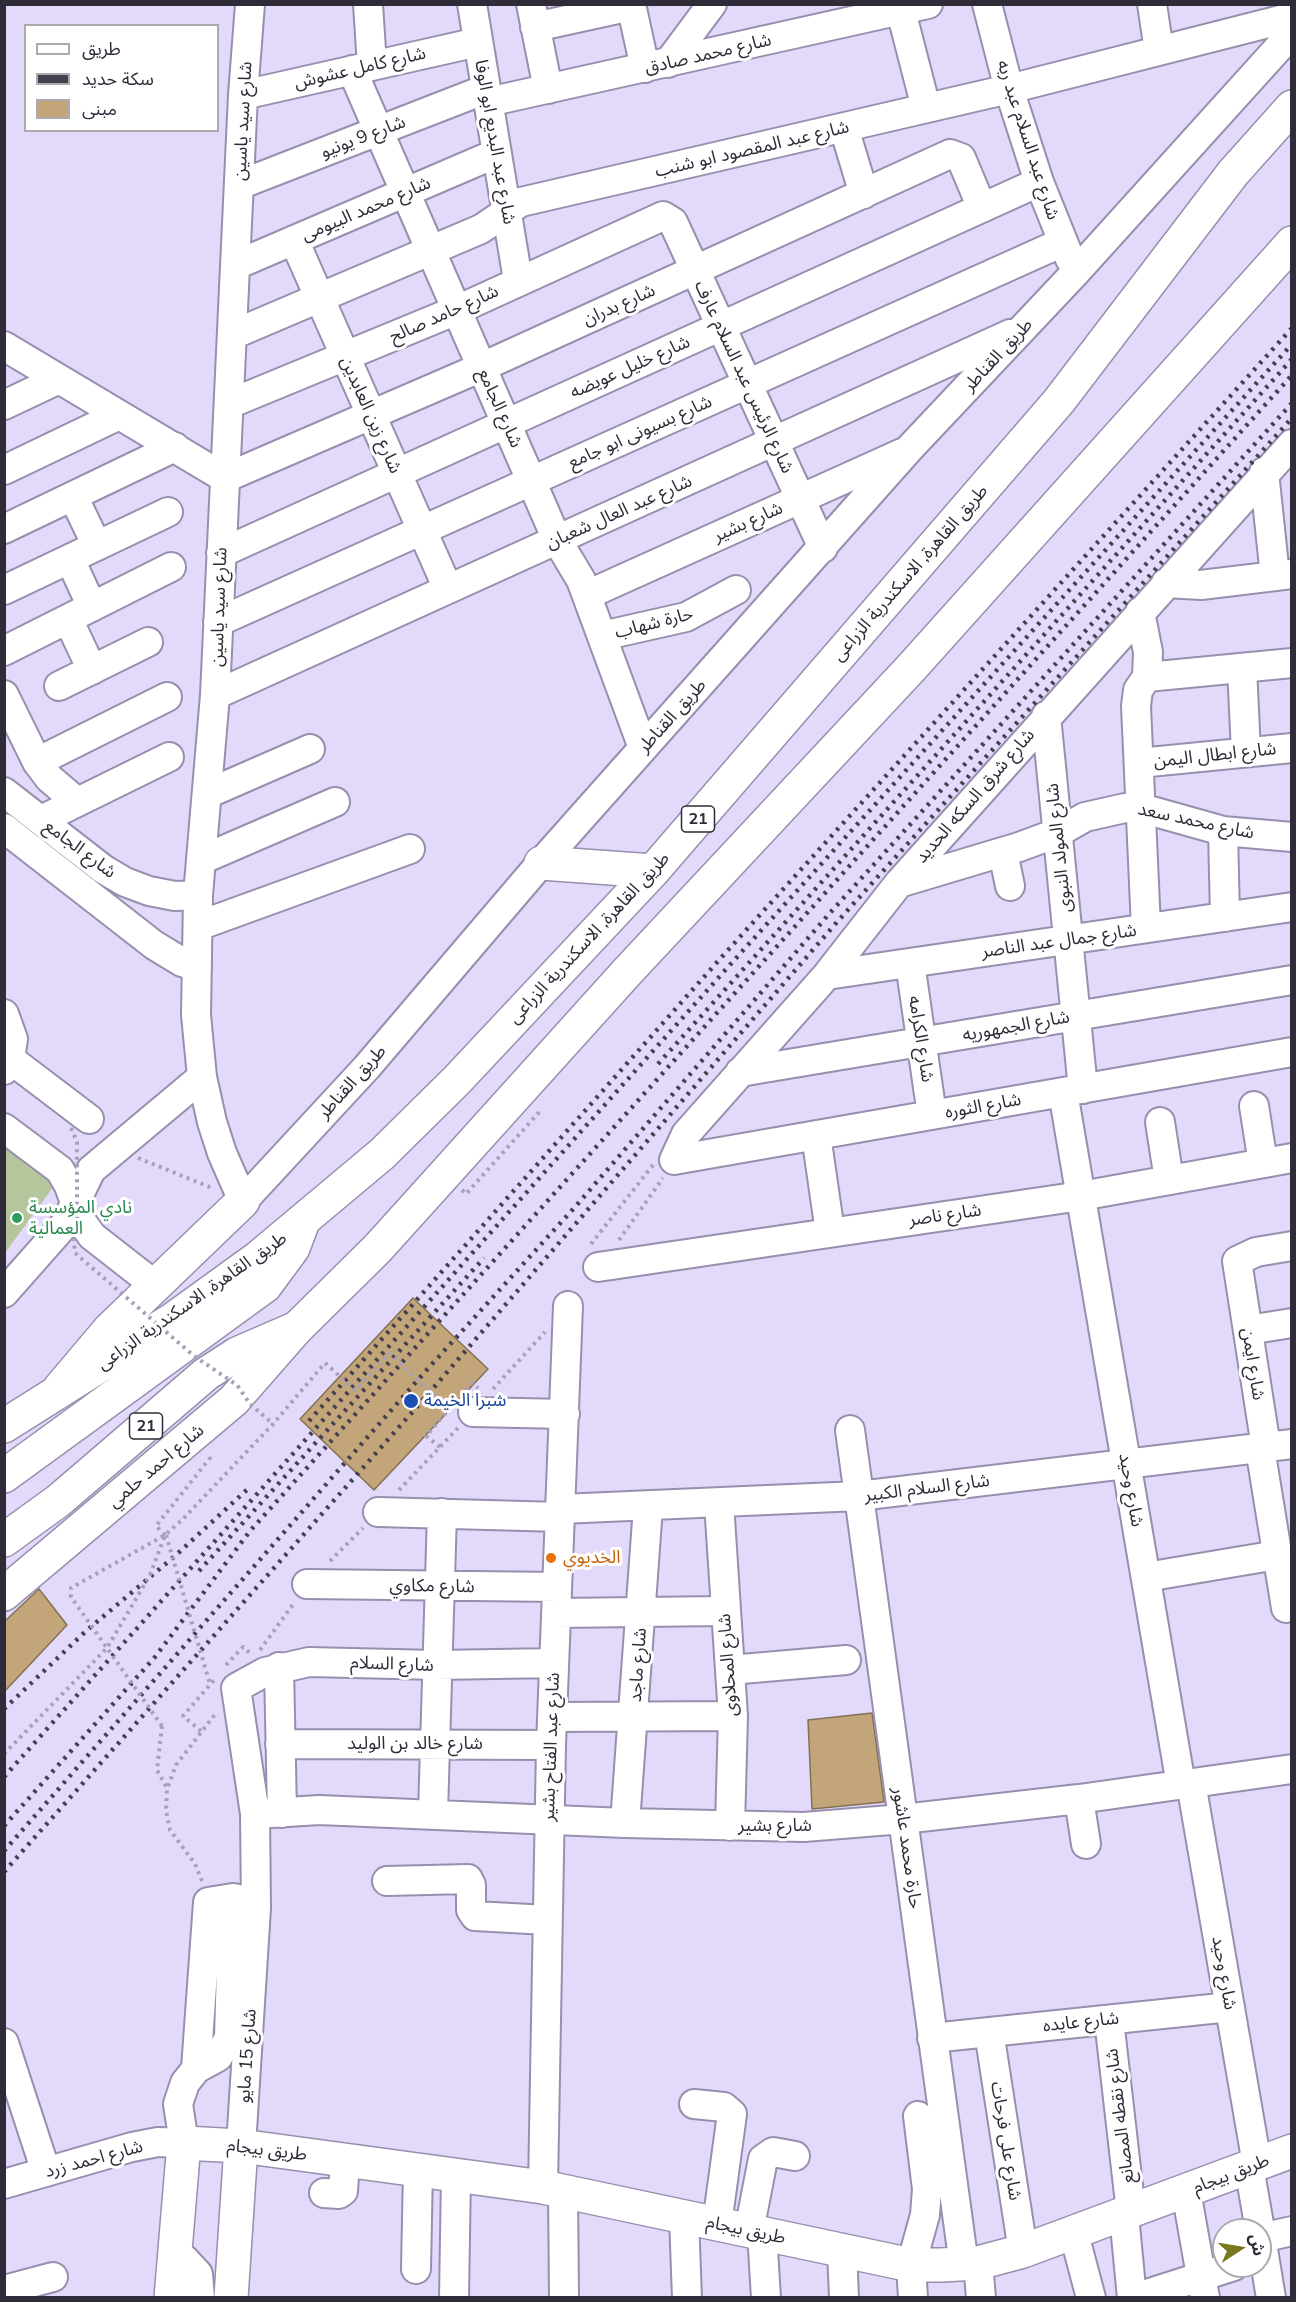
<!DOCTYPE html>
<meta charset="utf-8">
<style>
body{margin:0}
#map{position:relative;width:1296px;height:2302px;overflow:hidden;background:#e3d9fb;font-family:Mulish,"Noto Sans Arabic",sans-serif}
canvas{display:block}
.frame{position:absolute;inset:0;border:6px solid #2f2b38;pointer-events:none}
.legend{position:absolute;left:24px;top:24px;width:195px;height:108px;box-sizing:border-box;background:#fff;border:2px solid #acaaaf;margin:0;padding:8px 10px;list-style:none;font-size:18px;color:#2f2b38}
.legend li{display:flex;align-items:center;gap:12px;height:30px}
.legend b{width:30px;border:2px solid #acaaaf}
.north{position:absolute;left:1212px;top:2218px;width:60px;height:60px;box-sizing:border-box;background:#fff;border:2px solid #acaaaf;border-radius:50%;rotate:78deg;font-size:16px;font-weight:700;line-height:24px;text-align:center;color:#2f2b38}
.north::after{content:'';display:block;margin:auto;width:21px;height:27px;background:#7a781e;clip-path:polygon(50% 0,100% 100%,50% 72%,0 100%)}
</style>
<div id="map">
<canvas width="1296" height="2302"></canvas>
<div class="frame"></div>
<ul class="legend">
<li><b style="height:8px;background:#fff"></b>طريق</li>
<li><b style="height:8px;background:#454050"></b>سكة حديد</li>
<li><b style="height:16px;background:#c2a579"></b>مبنى</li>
</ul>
<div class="north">ش</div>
</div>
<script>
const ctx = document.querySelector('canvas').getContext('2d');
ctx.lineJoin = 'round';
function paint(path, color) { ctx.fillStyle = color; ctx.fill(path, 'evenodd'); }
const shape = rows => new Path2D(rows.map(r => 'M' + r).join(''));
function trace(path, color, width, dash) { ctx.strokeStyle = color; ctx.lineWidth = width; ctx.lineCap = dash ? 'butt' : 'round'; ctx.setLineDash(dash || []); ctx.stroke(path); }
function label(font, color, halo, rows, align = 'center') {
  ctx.font = font + ' Mulish,"Noto Sans Arabic",sans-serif'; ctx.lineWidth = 6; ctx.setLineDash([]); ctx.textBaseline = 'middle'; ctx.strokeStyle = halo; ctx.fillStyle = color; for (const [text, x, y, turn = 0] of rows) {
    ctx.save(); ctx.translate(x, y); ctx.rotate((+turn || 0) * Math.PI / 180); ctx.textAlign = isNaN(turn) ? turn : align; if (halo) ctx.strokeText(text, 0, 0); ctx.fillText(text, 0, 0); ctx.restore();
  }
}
paint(shape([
 [5,1142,56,1183,5,1253]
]), '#b5c69d');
const building = shape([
 [413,1298,488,1369,374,1490,300,1419,413,1298],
 [39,1589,67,1625,4,1692,4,1622,39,1589],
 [872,1713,884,1802,812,1809,808,1720,872,1713]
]);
paint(building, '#c2a579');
trace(building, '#827053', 1.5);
const minor = shape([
 [250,4,243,95,215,695,198,895,196,1015,202,1077,212,1122,222,1153,243,1201,367,1067,541,863,909,449,1076,272,1292,33],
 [368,4,372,66],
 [472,4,518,280],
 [531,4,548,89],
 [631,4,645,68],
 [987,4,1009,89,1039,182,1070,259],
 [1152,4,1159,51],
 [901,11,926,108],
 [535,27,631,6],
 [668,63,712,4],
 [352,70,557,540,581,580,643,748],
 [243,95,478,42],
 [488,102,928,4],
 [844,128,864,194],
 [239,185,486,89],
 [294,240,448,589],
 [236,265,497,153],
 [232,335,481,229,521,202,1009,89,1292,17],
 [4,346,225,478,482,367,950,154,961,158,982,208],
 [229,404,457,310,663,216,673,222,823,548],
 [4,405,59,379],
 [1292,444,899,883,827,975,686,1134,674,1160,1292,1052],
 [4,470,119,415],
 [1264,472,1275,576],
 [73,496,97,546],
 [4,529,175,447],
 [221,553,1039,182],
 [70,559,92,607],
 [1166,583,1201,585,1292,574],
 [4,590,168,512],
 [587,595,902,453],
 [1140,612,1148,652,1147,677,1138,690,1136,706,1146,928],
 [68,619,92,670],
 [218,622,1063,242],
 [602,636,686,617,736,590],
 [4,651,171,567],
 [1242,668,1246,752],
 [1147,677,1292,663],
 [59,686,148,642],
 [4,695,37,762,49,778,77,802],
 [215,695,1010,334],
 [1046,716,1083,1089],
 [37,762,167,697],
 [1139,763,1292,748],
 [4,792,103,869,125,882,149,891,175,896,198,895],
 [207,794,310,749],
 [41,820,169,757],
 [4,828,154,945,182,962,197,967],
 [1223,831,1225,917],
 [1003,852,1010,886],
 [201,860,335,802],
 [899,883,1019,847,1057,833,1085,817,1125,808,1141,808,1223,831,1292,837],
 [198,926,410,849],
 [910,963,932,1115],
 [827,975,1292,907],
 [4,1014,13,1039,10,1059,4,1070],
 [10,1059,89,1119],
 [740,1072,1292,980],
 [1063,1092,1181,1785],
 [1254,1106,1263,1163],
 [1160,1122,1169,1180],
 [4,1128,60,1170,69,1186,82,1222,92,1236,156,1286],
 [816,1135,830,1232],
 [598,1267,1081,1196,1292,1158],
 [4,1293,65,1224,91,1170,202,1077],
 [1248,1330,1292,1323],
 [473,1412,565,1414],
 [850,1430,964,2265],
 [1266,1447,1237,1261,1256,1252,1292,1246],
 [1260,1448,1286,1608],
 [719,1503,733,1716,730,1826],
 [561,1509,859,1496,1292,1444],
 [378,1512,561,1517],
 [1146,1577,1277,1555],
 [307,1584,557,1587],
 [556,1613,724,1611],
 [279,1667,282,1813],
 [730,1670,846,1660],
 [552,1717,733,1716],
 [280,1744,551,1745],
 [1191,1783,1257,2164],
 [1079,1799,1086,1844],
 [433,1813,442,1513],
 [255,1814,319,1810,625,1823,804,1827,903,1819,1079,1799,1292,1769],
 [625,1823,648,1507],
 [387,1881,468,1879,471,1885,471,1910,475,1916,547,1920],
 [1109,2020,1131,2212],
 [989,2032,1023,2251],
 [932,2038,1230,2007],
 [4,2043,46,2172],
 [196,2069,218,2057,229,2038,233,1898],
 [694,2104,724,2107,732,2114,717,2224],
 [241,2146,256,1908,255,1814,236,1688,265,1672,309,1662,437,1665,554,1663],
 [1249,2167,1260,2230],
 [4,2184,132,2147,158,2142,184,2143,178,2104,185,2083,196,2069,208,1902,233,1898,244,1900,256,1908],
 [543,2187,551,1745,568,1306],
 [563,2191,564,2298],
 [1186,2191,1205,2298],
 [324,2193,339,2194,343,2191,345,2160],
 [1124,2215,1132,2298],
 [684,2217,687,2298],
 [749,2231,763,2159,773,2152,795,2156],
 [1260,2231,1271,2298],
 [762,2233,766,2298],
 [1074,2234,1091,2298],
 [1261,2238,1292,2231],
 [842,2250,844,2298],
 [173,2256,184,2259,198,2274,200,2298],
 [978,2263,981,2298],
 [416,2269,418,2170],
 [4,2290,53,2277],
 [454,2298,456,2175],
 [913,2298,911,2265,925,2215,927,2189,918,2116],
 [1134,2298,1234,2266]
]);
const major = shape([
 [60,1388,109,1330,243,1201],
 [4,1476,265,1286,293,1248,302,1224],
 [4,1594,234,1400,297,1328],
 [171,2298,184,2143,241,2146,543,2187,911,2265,941,2265,978,2263,1023,2251,1292,2151],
 [231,2298,241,2146]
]);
const highway = shape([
 [541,863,653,871],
 [4,1426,172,1320,259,1257,382,1154,457,1080,653,871,1059,401,1233,173,1292,107],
 [4,1540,58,1501,206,1374,237,1354,297,1328,378,1248,627,972,912,667,1292,243]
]);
trace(minor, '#988eae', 32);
trace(major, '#988eae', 36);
trace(highway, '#988eae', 36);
trace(shape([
 [138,1158,212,1188],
 [462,1190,466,1194,541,1110],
 [619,1240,663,1178],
 [591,1244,653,1165],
 [493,1389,545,1332],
 [466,1390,472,1383,478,1388],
 [440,1447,426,1436,449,1409],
 [399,1490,458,1428],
 [165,1535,156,1526,210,1458,207,1454],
 [330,1561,363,1528],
 [260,1650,294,1603],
 [226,1665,243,1647,252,1655],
 [162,1726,157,1770,167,1788],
 [201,1731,183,1716,214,1680],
 [202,1881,195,1864,170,1830,166,1810,167,1789,176,1765,216,1713]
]), '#a8a0bb', 4, [3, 4.5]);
trace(minor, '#fff', 28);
trace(major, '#fff', 33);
trace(highway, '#fff', 33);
trace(shape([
 [658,1064,1292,359],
 [309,1421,719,960,1292,328],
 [199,1571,484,1258],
 [4,1709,86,1631,175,1556,251,1486],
 [4,1777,728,967,1292,344],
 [4,1826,155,1657,250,1531,1292,375],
 [4,1851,423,1374,575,1207,829,914,1292,403],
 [4,1872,416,1408,837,922,1292,418]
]), '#454050', 4.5, [3, 6]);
trace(shape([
 [71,1128,77,1142,77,1224,73,1231,75,1253,194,1356,237,1385,250,1404,273,1424],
 [166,1535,210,1684],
 [162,1726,71,1597,71,1588,165,1535,182,1520,273,1424,325,1363,355,1390,390,1353,449,1410],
 [4,1754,107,1648,150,1575,165,1535]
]), '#a8a0bb', 4, [3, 4.5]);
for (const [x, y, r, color] of [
 [17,1218,6,"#2e9e5b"],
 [411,1401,8,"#1a4fb4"],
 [551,1558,6,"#e8710a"]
]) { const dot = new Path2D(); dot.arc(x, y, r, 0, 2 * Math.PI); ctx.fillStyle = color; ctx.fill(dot); trace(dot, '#fff', 2); }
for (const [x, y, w] of [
 [698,819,33],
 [146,1426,33]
]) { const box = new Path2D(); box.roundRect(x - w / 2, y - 13, w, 26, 4.5); ctx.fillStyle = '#fff'; ctx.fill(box); trace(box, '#2f2b38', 1.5); }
label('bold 16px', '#2f2b38', null, [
 ["21",698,819],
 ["21",146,1426]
]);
label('18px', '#2f2b38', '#fff', [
 ["شارع محمد صادق",708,54,-13],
 ["شارع كامل عشوش",360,68,-13],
 ["شارع سيد ياسين",243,121,-87],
 ["شارع 9 يونيو",363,137,-21],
 ["شارع عبد السلام عبد ربه",1028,140,72],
 ["شارع عبد البديع ابو الوفا",495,142,80],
 ["شارع عبد المقصود ابو شنب",752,149,-13],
 ["شارع محمد البيومى",366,209,-23],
 ["شارع بدران",619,305,-24],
 ["شارع حامد صالح",444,314,-24],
 ["طريق القناطر",998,355,-47],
 ["شارع خليل عويضه",630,367,-24],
 ["شارع الرئيس عبد السلام عارف",744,377,65],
 ["شارع الجامع",500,408,66],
 ["شارع زين العابدين",371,415,66],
 ["شارع بسيونى ابو جامع",640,432,-24],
 ["شارع عبد العال شعبان",619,512,-24],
 ["شارع بشير",748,522,-24],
 ["طريق القاهرة, الاسكندرية الزراعى",910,573,-49],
 ["شارع سيد ياسين",219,607,-88],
 ["حارة شهاب",654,623,-14],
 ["طريق القناطر",672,716,-48],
 ["شارع ابطال اليمن",1215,755,-6],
 ["شارع شرق السكه الحديد",975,796,-49],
 ["شارع محمد سعد",1196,821,12],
 ["شارع المولد النبوى",1059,848,-96],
 ["شارع الجامع",80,849,37],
 ["طريق القاهرة, الاسكندرية الزراعى",589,938,-47],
 ["شارع جمال عبد الناصر",1059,941,-8],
 ["شارع الجمهوريه",1016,1026,-10],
 ["شارع الكرامه",921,1039,81],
 ["طريق القناطر",352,1082,-48],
 ["شارع الثوره",983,1106,-10],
 ["شارع ناصر",945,1215,-8],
 ["طريق القاهرة, الاسكندرية الزراعى",192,1301,-35],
 ["شارع ايمن",1253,1364,81],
 ["شارع احمد حلمي",156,1466,-40],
 ["شارع السلام الكبير",927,1488,-7],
 ["شارع وحيد",1131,1490,80],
 ["شارع مكاوي",432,1586,1],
 ["شارع السلام",392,1664,2],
 ["شارع ماجد",638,1665,-86],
 ["شارع المحلاوى",728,1665,-94],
 ["شارع خالد بن الوليد",415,1744],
 ["شارع عبد الفتاح بشير",551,1747,-88],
 ["شارع بشير",775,1826],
 ["حارة محمد عاشور",907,1848,82],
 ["شارع وحيد",1224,1973,80],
 ["شارع عايده",1081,2022,-6],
 ["شارع 15 مايو",247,2056,-86],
 ["شارع نقطه المصانع",1120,2116,-97],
 ["شارع على فرحات",1006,2141,81],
 ["طريق بيجام",267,2150,7],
 ["شارع احمد زرد",94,2159,-15],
 ["طريق بيجام",1231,2174,-21],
 ["طريق بيجام",746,2230,12]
]);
label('18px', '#27864d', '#fff', [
 ["نادي المؤسسة",29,1208],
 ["العمالية",29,1229]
], 'left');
label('18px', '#164399', '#fff', [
 ["شبرا الخيمة",424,1401]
], 'left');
label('18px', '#c56008', '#fff', [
 ["الخديوي",563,1558]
], 'left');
</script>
